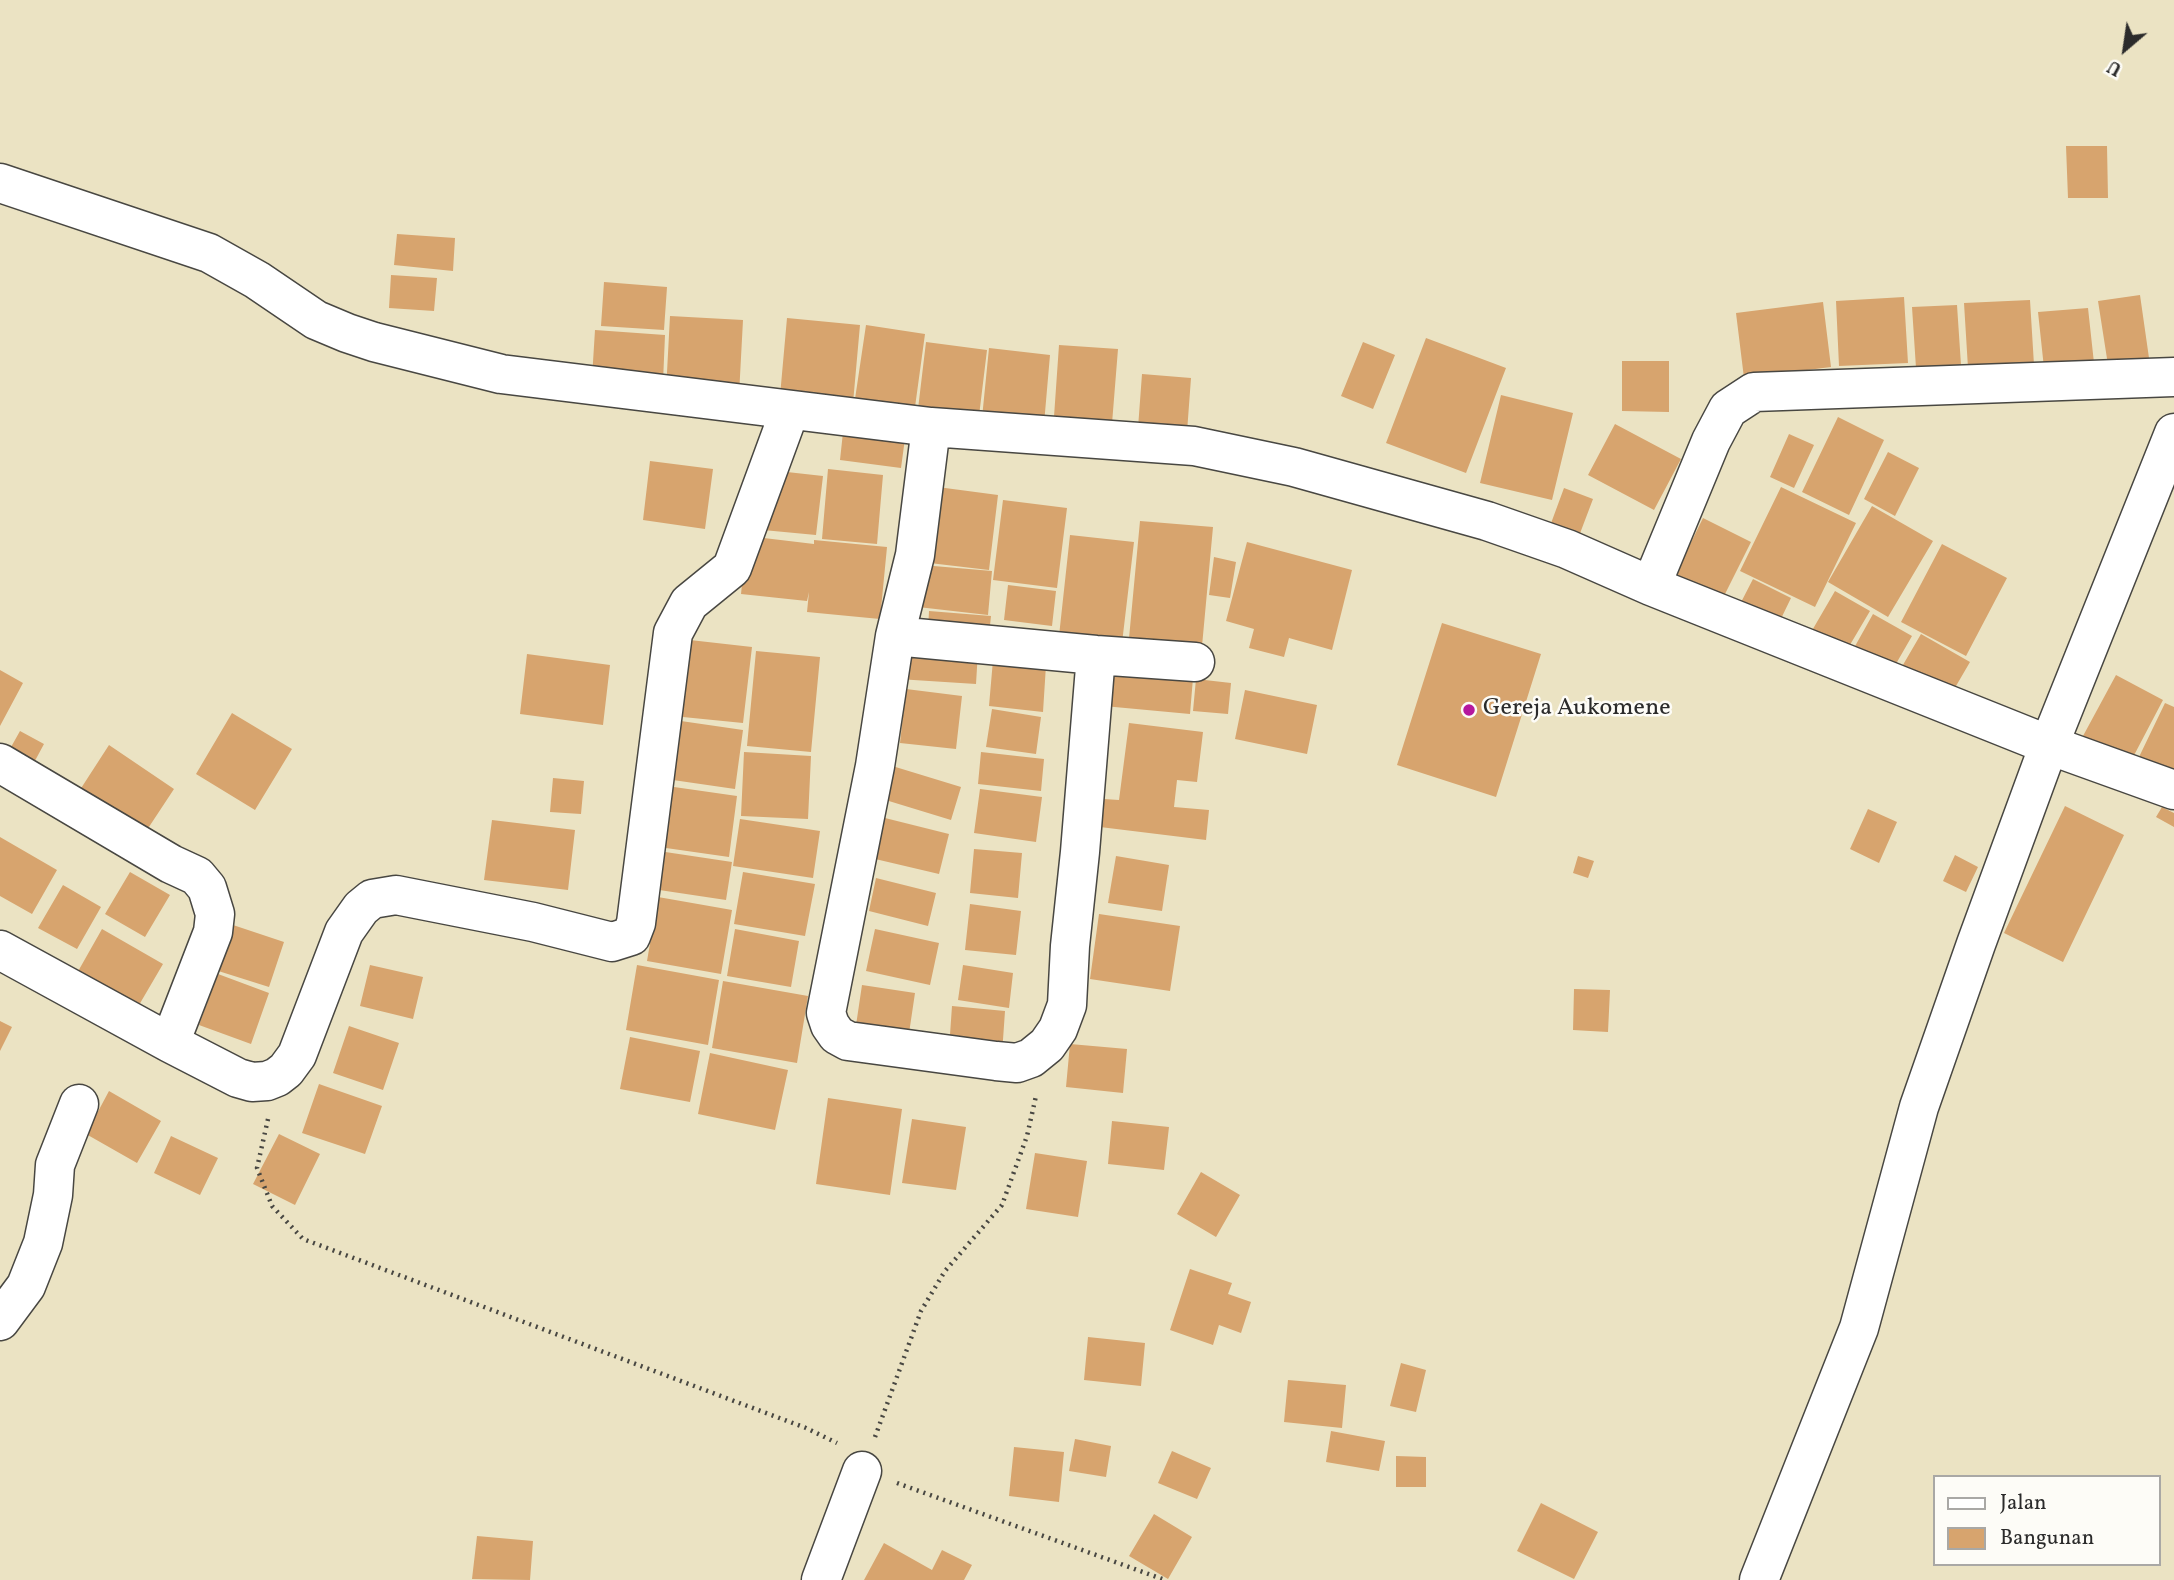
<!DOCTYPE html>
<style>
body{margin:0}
#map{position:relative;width:2174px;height:1580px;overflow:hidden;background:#ebe3c3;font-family:Vollkorn,serif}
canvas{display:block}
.legend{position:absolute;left:1933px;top:1475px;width:228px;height:91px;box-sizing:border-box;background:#fdfcf7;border:2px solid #a9a8a5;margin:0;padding:9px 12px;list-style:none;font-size:21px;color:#2b2b2b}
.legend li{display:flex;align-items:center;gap:14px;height:35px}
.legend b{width:35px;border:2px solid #a9a8a5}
.north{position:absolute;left:2090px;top:14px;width:70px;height:70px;-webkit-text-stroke:5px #fdfcf7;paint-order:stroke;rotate:209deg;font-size:19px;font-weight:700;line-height:28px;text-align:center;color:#2b2b2b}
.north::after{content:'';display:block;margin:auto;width:24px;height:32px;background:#2b2b2b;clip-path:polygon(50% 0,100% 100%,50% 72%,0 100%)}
</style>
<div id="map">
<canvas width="2174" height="1580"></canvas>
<ul class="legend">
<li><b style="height:9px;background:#fff"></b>Jalan</li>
<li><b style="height:19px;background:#d7a46e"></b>Bangunan</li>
</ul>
<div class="north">U</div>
</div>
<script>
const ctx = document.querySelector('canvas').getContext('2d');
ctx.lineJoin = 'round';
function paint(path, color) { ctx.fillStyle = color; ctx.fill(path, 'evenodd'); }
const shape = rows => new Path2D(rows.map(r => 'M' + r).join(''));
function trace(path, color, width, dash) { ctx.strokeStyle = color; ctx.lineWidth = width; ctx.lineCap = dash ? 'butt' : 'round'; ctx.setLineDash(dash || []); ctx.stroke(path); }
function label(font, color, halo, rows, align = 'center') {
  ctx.font = font + ' Vollkorn,serif'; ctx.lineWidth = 5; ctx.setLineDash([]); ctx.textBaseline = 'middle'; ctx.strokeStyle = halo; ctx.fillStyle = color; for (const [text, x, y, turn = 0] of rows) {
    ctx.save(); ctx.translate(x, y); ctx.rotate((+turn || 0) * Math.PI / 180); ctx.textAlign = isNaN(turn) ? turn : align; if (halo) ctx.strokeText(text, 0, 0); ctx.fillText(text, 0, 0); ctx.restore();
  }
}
paint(shape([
 [2066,146,2107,146,2108,198,2068,198],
 [397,234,455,238,453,271,394,265],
 [391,275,437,278,434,311,389,308],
 [604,282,667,287,664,330,601,326],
 [2140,295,2149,358,2108,365,2098,301],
 [1904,297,1908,363,1839,366,1836,301],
 [2030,300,2034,365,1968,368,1964,303],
 [1823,302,1831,367,1744,378,1736,313],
 [1957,305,1961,365,1916,368,1912,307],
 [2088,308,2094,363,2044,368,2038,312],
 [670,316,743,320,739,395,666,391],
 [787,318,860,325,853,403,780,396],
 [866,325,925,334,915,407,855,399],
 [595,330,665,335,663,382,592,378],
 [1426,338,1506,368,1466,473,1386,443],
 [926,342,987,350,979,416,918,409],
 [1363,342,1395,355,1373,409,1341,396],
 [1059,345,1118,349,1111,436,1053,431],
 [989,348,1050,355,1044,424,982,418],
 [1622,361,1669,361,1669,412,1622,411],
 [1142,374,1191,378,1187,432,1138,428],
 [1501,395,1573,413,1552,500,1480,483],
 [1838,417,1884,440,1849,515,1802,492],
 [844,423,906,431,901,468,840,460],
 [1615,424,1681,459,1654,510,1588,475],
 [1789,434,1814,445,1794,488,1770,477],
 [1888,452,1919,468,1895,516,1864,499],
 [650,461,713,469,705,529,643,520],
 [828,469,883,475,877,544,822,539],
 [769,470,823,476,816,535,763,530],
 [930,486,998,495,989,570,921,562],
 [1781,487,1856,523,1815,607,1740,571],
 [1564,488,1593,499,1579,536,1550,526],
 [1003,500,1067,508,1057,588,993,580],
 [1872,506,1933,541,1888,617,1828,582],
 [1703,518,1751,542,1720,604,1672,581],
 [1140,521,1213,527,1201,657,1128,649],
 [1070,535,1134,542,1122,643,1059,636],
 [747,536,814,544,814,540,887,547,880,619,807,612,809,592,807,601,741,594],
 [1247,542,1352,570,1332,650,1289,638,1284,657,1249,648,1254,629,1226,621],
 [1942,544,2007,578,1966,656,1901,622],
 [1214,557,1236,562,1230,598,1209,595],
 [922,565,992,571,988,615,918,607],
 [1753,579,1791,598,1775,631,1736,612],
 [1008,585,1056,591,1052,626,1004,620],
 [1835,591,1870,611,1844,655,1810,634],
 [929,611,991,616,989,635,928,631],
 [1873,614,1912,636,1893,669,1854,648],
 [1442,623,1541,654,1496,797,1397,765],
 [1921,634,1970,662,1949,698,1900,670],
 [681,639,752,647,743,723,673,716],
 [900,647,978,651,976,684,898,679],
 [756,651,820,657,811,752,747,746],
 [527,654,610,665,603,725,520,714],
 [993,660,1046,665,1043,712,989,706],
 [1097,669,1193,678,1190,714,1093,705],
 [0,670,23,683,0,726],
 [2116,675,2163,700,2131,761,2083,736],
 [1196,679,1231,683,1228,714,1193,711],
 [906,689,962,696,956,749,900,743],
 [1245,690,1317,705,1307,754,1235,739],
 [2165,703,2174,707,2174,775,2139,757],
 [992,709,1041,717,1036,754,986,747],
 [232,713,292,749,255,810,196,774],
 [674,720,743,730,735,789,666,779],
 [1129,723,1203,732,1197,782,1177,780,1174,807,1209,810,1206,840,1100,827,1104,799,1119,800],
 [20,731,44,744,30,770,6,756],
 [109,745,174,789,141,839,76,796],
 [744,752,811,756,808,819,741,816],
 [981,752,1044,759,1041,791,978,784],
 [889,765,961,787,951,820,879,798],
 [553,778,584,781,581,814,550,812],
 [660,785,737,796,729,857,652,846],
 [980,789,1042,797,1036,842,974,833],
 [2065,806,2124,835,2063,962,2004,933],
 [2162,807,2174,813,2174,827,2156,817],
 [1868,809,1897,822,1879,863,1850,849],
 [881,817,949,834,939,874,871,858],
 [740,819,820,831,813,878,733,866],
 [492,820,575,830,568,890,484,880],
 [0,837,57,870,32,914,0,896],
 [974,849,1022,853,1018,898,970,893],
 [652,850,732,862,726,900,646,888],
 [1955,855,1978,867,1966,892,1943,881],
 [1116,856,1169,865,1162,911,1108,903],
 [1578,856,1594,861,1588,878,1573,873],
 [130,872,170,895,145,937,105,914],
 [743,872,815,884,805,936,734,924],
 [876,878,936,893,928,926,869,911],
 [63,885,101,907,77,949,38,928],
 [658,897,732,910,721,974,647,961],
 [970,904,1021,911,1016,955,965,950],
 [1099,914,1180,926,1170,991,1090,979],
 [227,923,284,942,269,987,212,969],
 [102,929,163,964,132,1017,72,982],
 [735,929,799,941,791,987,727,976],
 [875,929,939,943,930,985,866,971],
 [370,965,423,977,413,1019,360,1006],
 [637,965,719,980,708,1045,626,1030],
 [963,965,1013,973,1009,1008,958,1000],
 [218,974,269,993,251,1044,199,1025],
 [723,981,808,996,797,1063,712,1048],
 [862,985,915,993,908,1040,855,1032],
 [1574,989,1610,990,1608,1032,1573,1030],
 [952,1006,1005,1011,1002,1054,949,1049],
 [0,1021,12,1027,0,1051],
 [349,1026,399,1043,383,1090,333,1073],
 [630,1037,700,1051,690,1102,620,1089],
 [1070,1044,1127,1049,1123,1093,1066,1087],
 [710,1053,788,1070,775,1130,698,1114],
 [319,1084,382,1106,365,1154,302,1133],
 [109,1091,161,1121,137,1163,86,1134],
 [828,1098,902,1109,890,1195,816,1184],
 [912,1119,966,1127,956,1190,902,1183],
 [1112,1121,1169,1127,1164,1170,1108,1164],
 [279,1134,320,1154,295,1205,253,1184],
 [171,1136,218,1158,200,1195,154,1173],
 [1035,1153,1087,1161,1078,1217,1026,1209],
 [1201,1172,1240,1195,1216,1237,1177,1214],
 [1190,1269,1232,1283,1228,1294,1251,1302,1241,1333,1219,1325,1213,1345,1170,1330],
 [1088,1337,1145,1343,1141,1386,1084,1380],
 [1401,1363,1426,1370,1416,1412,1390,1406],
 [1288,1380,1346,1385,1342,1428,1284,1422],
 [1331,1431,1385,1441,1379,1471,1326,1462],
 [1075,1439,1111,1446,1106,1477,1069,1471],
 [1014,1447,1064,1452,1059,1502,1009,1496],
 [1172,1451,1211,1468,1197,1499,1158,1483],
 [1396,1456,1426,1457,1426,1487,1396,1487],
 [1541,1503,1598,1532,1574,1579,1517,1551],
 [1154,1514,1192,1537,1168,1579,1129,1556],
 [477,1536,533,1541,530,1580,472,1579],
 [884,1543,932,1570,942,1550,972,1565,964,1580,864,1580]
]), '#d7a46e');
const street = shape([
 [0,183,209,253,257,280,316,320,347,333,374,342,501,374,931,427,1194,446,1294,467,1487,521,1567,549,1651,586,2049,745,2174,790],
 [931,427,915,555,895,636,1096,655,1195,662],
 [1651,586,1711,441,1728,409,1754,392,2174,377],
 [895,636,875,766,826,1013,830,1025,837,1035,848,1041,996,1061,1017,1063,1031,1058,1047,1045,1058,1029,1067,1005,1070,946,1080,852,1096,655],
 [0,763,171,864,197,876,207,888,215,914,213,932,170,1043],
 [0,950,170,1043,238,1078,252,1082,267,1081,277,1077,286,1070,297,1055,344,932,361,908,372,899,396,895,533,922,612,942,631,936,636,923,673,633,689,603,732,568,790,410],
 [0,1321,26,1286,43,1243,53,1195,55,1165,79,1104],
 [821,1580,862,1471],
 [1759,1580,1859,1328,1919,1107,1976,944,2049,745,2174,433]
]);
trace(street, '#484742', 41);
trace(shape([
 [268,1119,257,1168,272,1206,303,1239,806,1428,837,1443],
 [875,1437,921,1311,945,1271,1002,1205,1027,1136,1036,1096],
 [897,1483,1165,1580]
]), '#484742', 4.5, [2, 5]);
trace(street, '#fff', 38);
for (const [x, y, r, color] of [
 [1469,710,7,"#b5179e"]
]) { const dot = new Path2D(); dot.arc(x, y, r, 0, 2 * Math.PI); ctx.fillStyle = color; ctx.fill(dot); trace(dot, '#fdfcf7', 2.5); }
label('24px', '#2b2b2b', '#fdfcf7', [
 ["Gereja Aukomene",1483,710]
], 'left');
</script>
